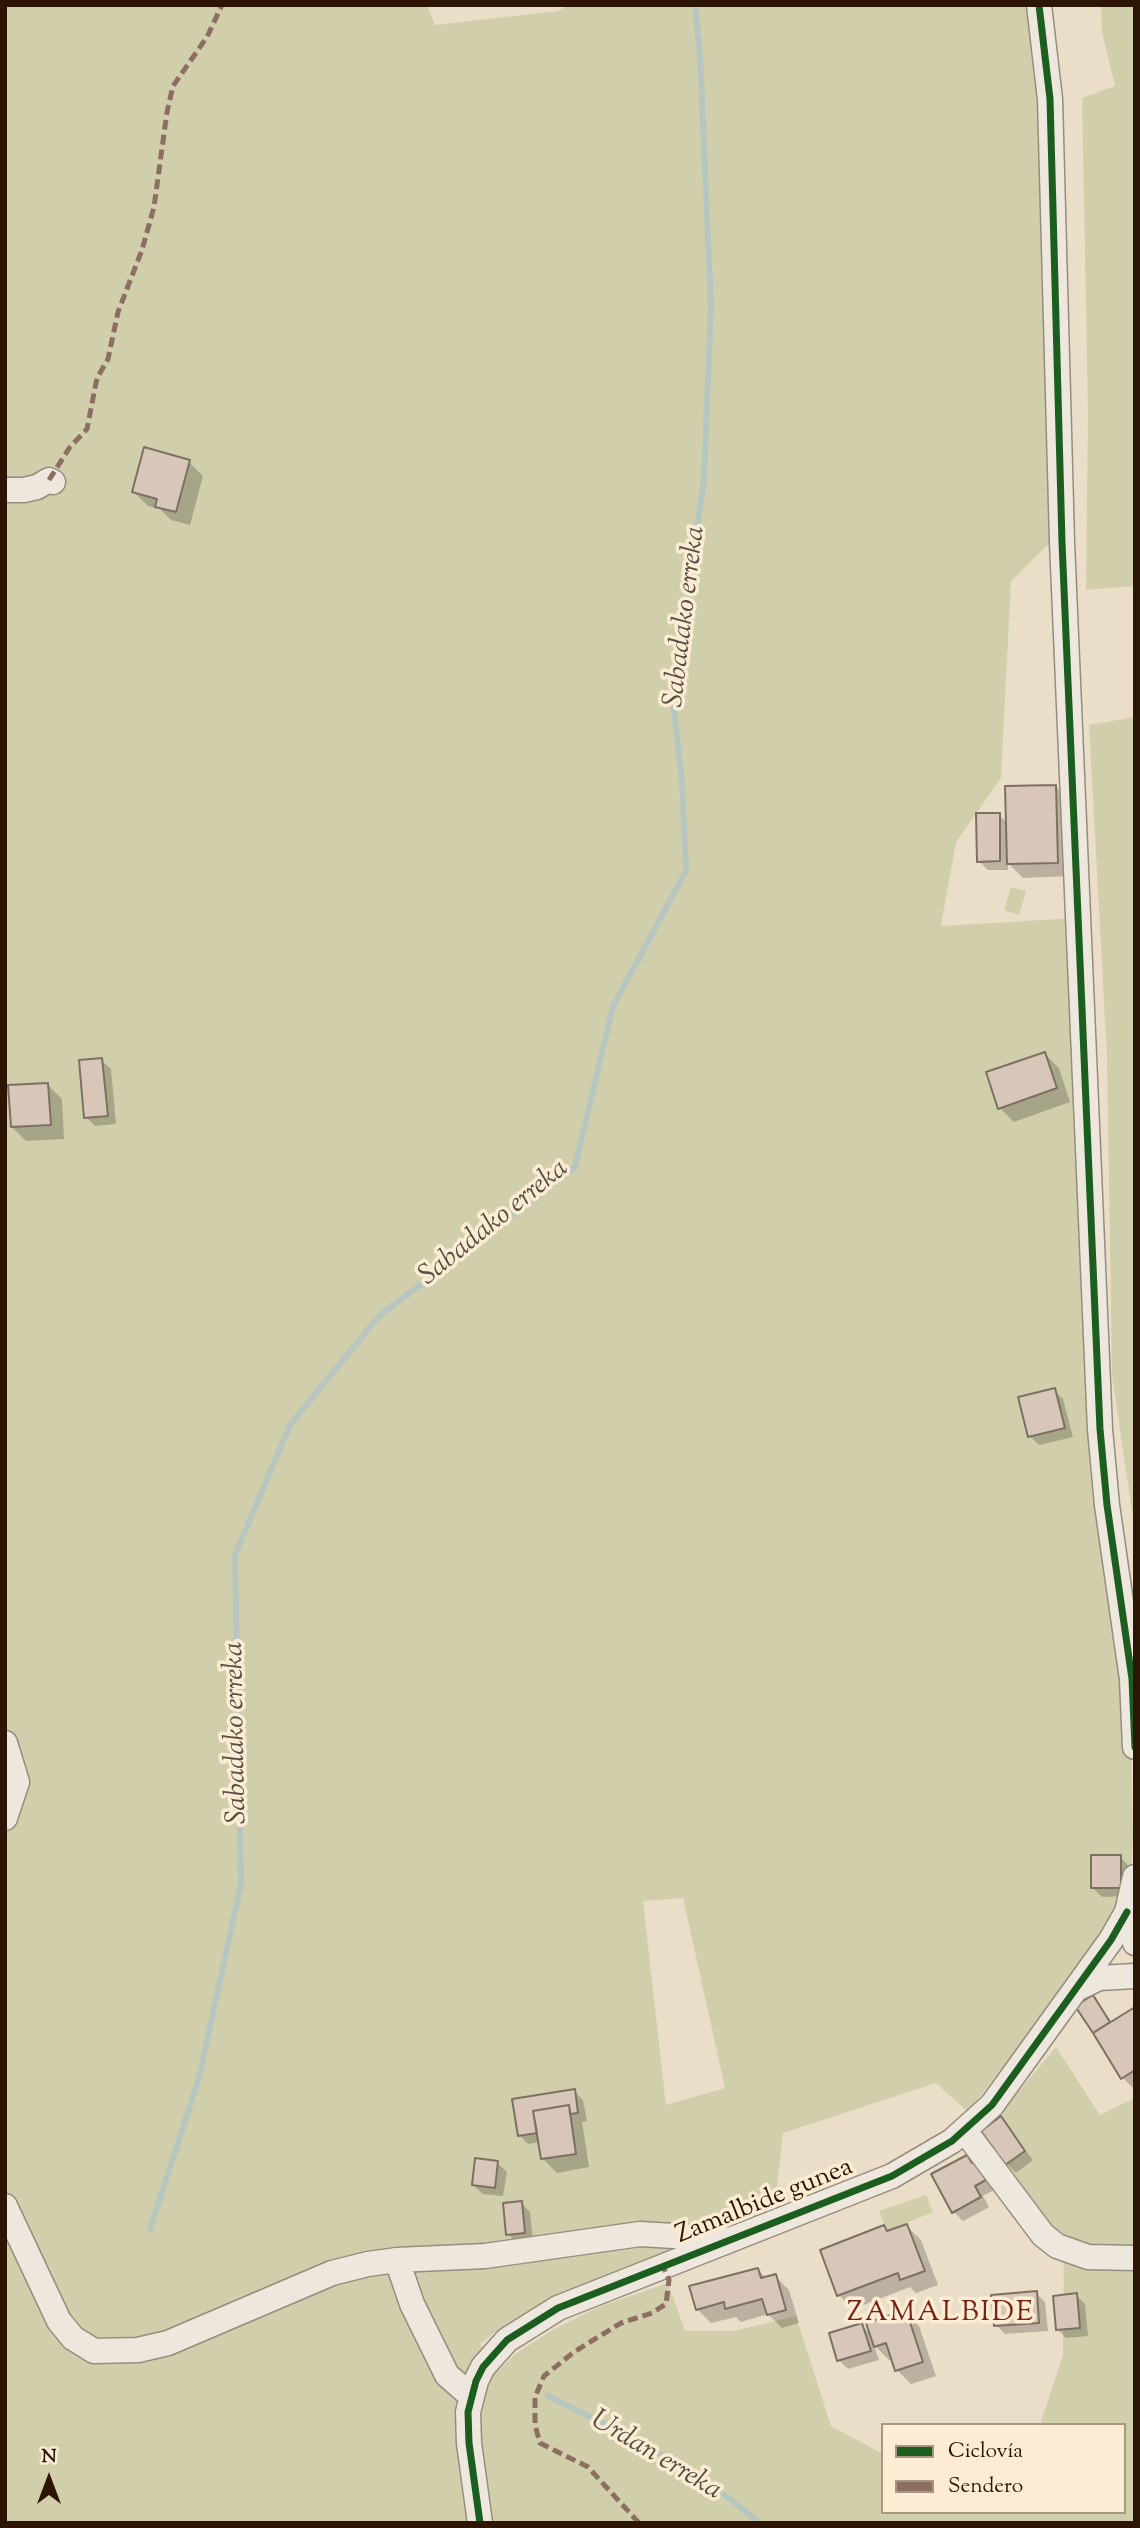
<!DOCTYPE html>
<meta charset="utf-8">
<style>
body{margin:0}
#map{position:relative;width:1140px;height:2528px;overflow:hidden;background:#ebdec9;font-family:"Sorts Mill Goudy",serif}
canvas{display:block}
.frame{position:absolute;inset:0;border:7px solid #2c1503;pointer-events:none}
.legend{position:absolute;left:881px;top:2423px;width:245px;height:91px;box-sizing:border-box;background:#fbecd3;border:2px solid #a89680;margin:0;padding:9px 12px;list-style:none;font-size:21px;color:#2c1503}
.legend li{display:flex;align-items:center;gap:14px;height:35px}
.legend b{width:35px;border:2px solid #a89680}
.north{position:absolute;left:14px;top:2444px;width:70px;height:70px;-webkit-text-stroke:5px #fbecd3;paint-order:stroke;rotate:0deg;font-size:19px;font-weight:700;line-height:28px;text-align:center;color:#2c1503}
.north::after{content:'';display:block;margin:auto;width:24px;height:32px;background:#2c1503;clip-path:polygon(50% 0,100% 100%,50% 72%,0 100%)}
</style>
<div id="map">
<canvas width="1140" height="2528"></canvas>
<div class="frame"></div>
<ul class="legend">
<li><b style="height:9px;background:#1b5e20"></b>Ciclovía</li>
<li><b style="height:9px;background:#8d6e63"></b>Sendero</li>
</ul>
<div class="north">N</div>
</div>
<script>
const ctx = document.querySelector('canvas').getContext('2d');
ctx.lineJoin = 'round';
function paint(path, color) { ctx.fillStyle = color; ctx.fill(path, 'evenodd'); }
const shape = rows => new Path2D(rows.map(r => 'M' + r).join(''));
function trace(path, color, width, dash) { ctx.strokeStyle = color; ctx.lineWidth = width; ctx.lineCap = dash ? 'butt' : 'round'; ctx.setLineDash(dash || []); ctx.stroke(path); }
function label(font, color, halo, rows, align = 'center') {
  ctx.font = font + ' "Sorts Mill Goudy",serif'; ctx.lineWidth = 7; ctx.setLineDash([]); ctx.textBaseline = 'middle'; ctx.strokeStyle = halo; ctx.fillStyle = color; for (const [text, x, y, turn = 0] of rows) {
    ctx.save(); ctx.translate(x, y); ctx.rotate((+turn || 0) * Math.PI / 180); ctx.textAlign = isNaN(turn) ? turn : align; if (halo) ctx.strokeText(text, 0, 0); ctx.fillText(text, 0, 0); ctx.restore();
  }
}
paint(shape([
 [5,5,427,5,435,25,558,11,569,5,1038,5,1057,536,1011,581,1001,778,956,842,941,926,1076,918,1086,1383,1099,1512,1131,1741,1133,1837,1131,1872,1113,1924,968,2112,936,2083,783,2133,774,2213,543,2304,502,2327,480,2344,499,2370,515,2354,554,2329,601,2306,668,2283,685,2331,734,2331,796,2316,831,2426,883,2454,883,2512,1124,2512,1124,2425,1040,2425,1063,2355,1064,2238,1037,2215,982,2135,1056,2047,1100,2115,1135,2098,1135,2523,5,2523],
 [683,1898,725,2088,666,2105,643,1901],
 [1101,5,1135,5,1135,586,1086,590,1088,412,1082,98,1115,86,1102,32],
 [1135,717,1135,1531,1112,1376,1107,1057,1089,725],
 [1011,887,1026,891,1019,915,1004,910],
 [926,2195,933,2212,887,2231,879,2211]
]), '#d1cfab');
paint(shape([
 [189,462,203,476,190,525,171,520,160,509,148,506,134,492],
 [1055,786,1069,801,1071,876,1023,878,1008,863,1008,870,988,870,979,861,999,815,1008,824],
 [1045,1054,1059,1068,1070,1102,1014,1122,1000,1108],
 [101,1060,111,1069,116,1124,95,1126,86,1117],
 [48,1085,62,1099,64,1139,26,1141,12,1127],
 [1054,1390,1063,1399,1073,1437,1039,1445,1030,1436],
 [1120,1857,1129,1866,1130,1896,1102,1897,1093,1888],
 [1092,1997,1112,2023,1135,2009,1135,2090,1123,2078,1078,2006],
 [574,2091,583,2100,587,2121,582,2122,589,2167,557,2173,543,2159,540,2142,528,2144,519,2135],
 [1001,2119,1033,2160,1016,2173,1007,2164],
 [967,2157,984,2172,994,2190,983,2196,989,2207,963,2221,954,2212],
 [497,2163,507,2172,503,2196,483,2194,473,2185],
 [521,2203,530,2212,533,2241,517,2243,508,2234],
 [907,2226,921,2240,938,2285,916,2293,910,2287,853,2309,839,2295,884,2227,889,2232],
 [758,2270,766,2278,775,2276,789,2290,799,2323,782,2328,768,2314,741,2322,736,2317,711,2323,697,2309],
 [1036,2293,1045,2302,1048,2331,1005,2334,996,2325],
 [1076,2295,1085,2304,1088,2336,1066,2338,1057,2329],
 [905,2312,919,2326,936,2376,911,2384,897,2370,893,2359,889,2360,874,2345,879,2360,848,2369,839,2360,862,2325,871,2335]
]), '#0003');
trace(shape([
 [150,2229,199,2078,241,1884,235,1555,290,1425,379,1316,575,1167,613,1006,686,871,682,782,673,700,704,479,711,306,700,55,695,5],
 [548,2396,639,2441,726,2496,760,2523]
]), '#b7c6be', 6);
const building = shape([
 [144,447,190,460,176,512,155,507,157,499,132,492,144,447],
 [1056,785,1058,863,1007,864,1005,786,1056,785],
 [976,813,1000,813,1000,861,977,862,976,813],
 [1045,1052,1057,1088,998,1109,986,1072,1045,1052],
 [102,1058,108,1116,84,1118,79,1060,102,1058],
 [48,1083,51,1125,11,1127,8,1085,48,1083],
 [1055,1388,1065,1428,1028,1437,1018,1397,1055,1388],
 [1091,1855,1121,1855,1121,1888,1091,1888,1091,1855],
 [1093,1995,1110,2022,1093,2033,1075,2006,1093,1995],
 [1135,2007,1135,2070,1121,2079,1093,2033,1135,2007],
 [575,2089,578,2113,570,2114,569,2105,533,2111,537,2133,518,2136,512,2099,575,2089],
 [569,2105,576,2154,541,2159,533,2111,569,2105],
 [1001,2116,1025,2151,1005,2165,981,2131,1001,2116],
 [967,2155,972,2163,975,2161,986,2180,975,2186,981,2197,952,2213,931,2174,967,2155],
 [475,2158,498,2161,495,2188,472,2185,475,2158],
 [522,2201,525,2233,506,2235,503,2203,522,2201],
 [907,2224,925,2271,900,2280,898,2273,837,2296,820,2250,884,2225,887,2231,907,2224],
 [758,2268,761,2278,776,2274,786,2310,767,2315,762,2299,725,2309,724,2302,696,2310,689,2286,758,2268],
 [1037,2291,1039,2323,994,2326,991,2295,1037,2291],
 [1077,2293,1080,2328,1056,2330,1053,2296,1077,2293],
 [906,2310,923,2362,895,2371,886,2343,874,2347,866,2323,906,2310],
 [862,2323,871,2351,837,2361,829,2333,862,2323]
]);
paint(building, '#d8c7b9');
trace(building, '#7b7163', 2);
const minor = shape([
 [1039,5,1050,99,1062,542,1100,1429,1107,1505,1132,1679,1135,1747],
 [5,490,24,490,37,487,49,480,53,482],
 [5,1743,17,1782,5,1818],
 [1135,1877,1127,1912,1135,1943],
 [1076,1989,1099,1978,1135,1976],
 [965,2131,1043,2235,1057,2246,1088,2257,1135,2258],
 [5,2206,59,2321,73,2338,94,2351,138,2350,168,2343,332,2273,368,2264,397,2260,485,2256,640,2234,724,2239],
 [397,2260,412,2304,447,2375,471,2396],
 [480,2523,469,2443,468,2412,476,2381,483,2367,507,2340,558,2308,892,2176,952,2141,992,2105,1111,1940,1127,1912]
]);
trace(minor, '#968c7e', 27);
trace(minor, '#eee7dd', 24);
trace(shape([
 [49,480,70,447,87,429,97,378,108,359,118,312,142,250,154,207,167,112,173,86,207,37,222,5],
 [639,2523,588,2467,540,2443,535,2425,535,2397,544,2376,574,2352,621,2323,652,2313,666,2304,669,2280,663,2266]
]), '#8d6e63', 5, [10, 5]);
trace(shape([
 [1039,5,1050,99,1062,542,1100,1429,1107,1505,1132,1679,1135,1747],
 [480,2523,469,2443,468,2412,476,2381,483,2367,507,2340,558,2308,892,2176,952,2141,992,2105,1111,1940,1127,1912]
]), '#1b5e20', 7);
label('26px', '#2c1503', '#fbecd3', [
 ["Zamalbide gunea",765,2203,-22]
]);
label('italic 28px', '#554f43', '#fbecd3', [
 ["Sabadako erreka",687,617,-83],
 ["Sabadako erreka",495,1224,-39],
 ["Sabadako erreka",238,1733,-91],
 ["Urdan erreka",655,2457,31]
]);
ctx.letterSpacing = '2px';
label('28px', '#7a1f14', '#fbecd3', [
 ["ZAMALBIDE",941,2315]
]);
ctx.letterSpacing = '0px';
</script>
